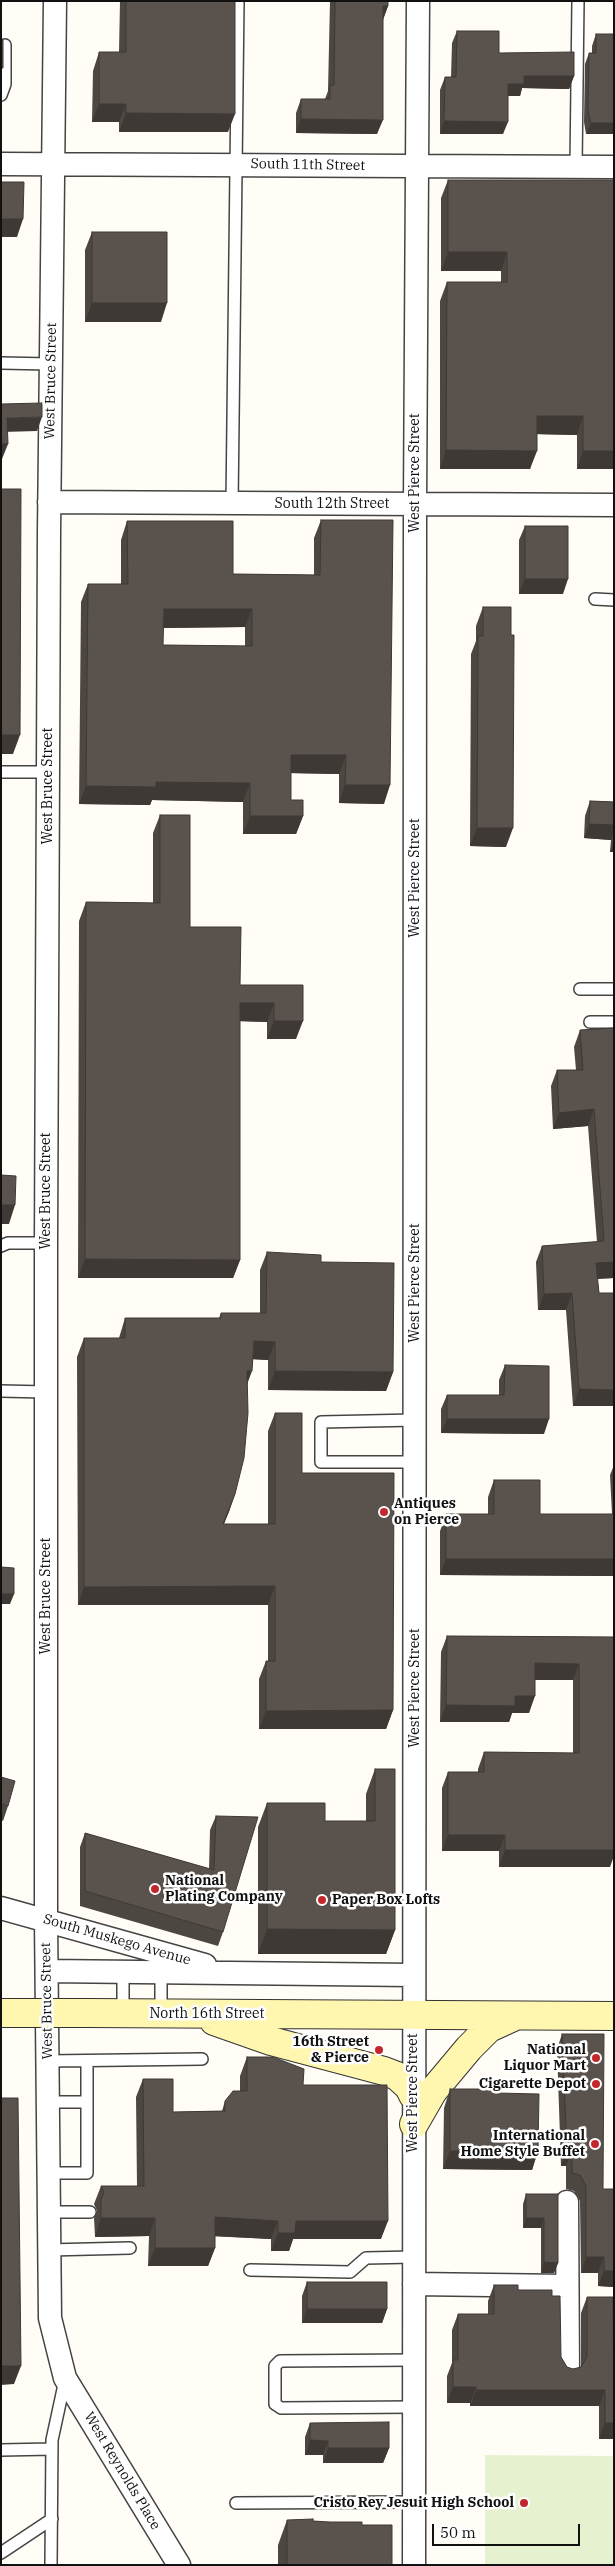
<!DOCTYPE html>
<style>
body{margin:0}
#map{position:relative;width:615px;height:2566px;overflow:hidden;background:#fffdf5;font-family:"IBM Plex Serif",serif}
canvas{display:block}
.frame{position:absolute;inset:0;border:2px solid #111;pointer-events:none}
.scale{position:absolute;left:432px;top:2524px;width:148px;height:22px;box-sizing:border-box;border:2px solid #111;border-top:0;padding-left:6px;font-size:15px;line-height:18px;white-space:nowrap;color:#111;-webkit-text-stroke:4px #fff;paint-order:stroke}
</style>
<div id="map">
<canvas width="615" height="2566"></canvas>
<div class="frame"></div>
<div class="scale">50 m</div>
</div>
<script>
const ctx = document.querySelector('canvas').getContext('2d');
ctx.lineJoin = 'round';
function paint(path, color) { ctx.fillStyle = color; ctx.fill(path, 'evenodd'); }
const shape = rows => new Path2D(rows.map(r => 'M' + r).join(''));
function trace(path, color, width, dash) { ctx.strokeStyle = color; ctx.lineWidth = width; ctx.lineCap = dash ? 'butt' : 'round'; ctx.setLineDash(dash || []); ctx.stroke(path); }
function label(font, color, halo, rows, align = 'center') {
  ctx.font = font + ' "IBM Plex Serif",serif'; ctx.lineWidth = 5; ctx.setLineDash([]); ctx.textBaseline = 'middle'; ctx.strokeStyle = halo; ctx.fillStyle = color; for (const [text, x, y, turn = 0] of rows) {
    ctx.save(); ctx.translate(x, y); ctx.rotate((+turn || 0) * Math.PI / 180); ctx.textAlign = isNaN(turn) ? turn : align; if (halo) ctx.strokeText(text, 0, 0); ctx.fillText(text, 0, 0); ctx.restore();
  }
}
paint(shape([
 [485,2455,614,2456,614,2565,485,2565]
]), '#e6f2cf');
const service = shape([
 [1,95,5,84,5,45],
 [576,166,578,1],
 [1,363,50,364],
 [232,504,238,1],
 [595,599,614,600],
 [1,772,48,772],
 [580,989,614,989],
 [590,1022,614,1022],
 [1,1246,8,1243,46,1243],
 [1,1391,46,1392],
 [415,1420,321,1422,321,1462,415,1462],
 [161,1972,161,2009],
 [123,2011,123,1972],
 [48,2061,202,2059],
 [48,2102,87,2102],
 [49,2173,87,2173,87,2061],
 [49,2212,90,2212],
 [49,2250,130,2248],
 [250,2270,350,2272,366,2258,413,2257],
 [414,2360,280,2361,275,2366,275,2404,281,2408,414,2407],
 [1,2450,52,2449],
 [236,2503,414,2502],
 [1,2553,52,2519],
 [51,2565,52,2440,65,2380]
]);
const minor = shape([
 [55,1,49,532,46,1243,46,1920,50,2318,65,2378,179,2565],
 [1,164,614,167],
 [49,502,614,505],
 [1,1908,205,1965],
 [47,1971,413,1975],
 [567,2202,568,2372],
 [414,2284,567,2286],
 [414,2565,415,504,418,1]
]);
const secondary = shape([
 [87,2013,614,2016],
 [214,2021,271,2041,384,2071,397,2076,409,2087,413,2095],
 [414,2124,433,2091,469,2048,489,2028,513,2017]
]);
trace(service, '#444', 14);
trace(minor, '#444', 25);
trace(secondary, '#333', 30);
trace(service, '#fff', 11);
trace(minor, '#fff', 22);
trace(secondary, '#fff6b0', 28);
const secondaryBridge = shape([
 [1,2013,87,2013]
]);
trace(secondaryBridge, '#333', 30, []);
trace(secondaryBridge, '#fff6b0', 28);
paint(shape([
 [120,1,235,1,228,132,119,132,119,122,92,122,93,71,99,52,119,52],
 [330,1,388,1,388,6,383,19,377,134,296,133,296,113,301,99,325,99,328,91],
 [457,31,499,53,574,76,569,89,522,88,520,96,508,96,503,134,440,134,440,90,445,77,451,77,452,43],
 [596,34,614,134,586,134,584,122,585,64,589,53,592,53,592,46],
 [448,180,614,180,614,469,577,469,577,435,537,434,530,469,440,469,440,301,447,282,501,282,501,271,441,271,441,198],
 [92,232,161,322,85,322,85,250],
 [321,520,384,804,339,803,339,774,291,773,291,800,303,816,296,834,243,834,243,802,152,800,150,805,79,804,81,602,88,584,121,584,121,540,127,521,233,574,314,575,314,538],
 [245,627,245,646,163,645,163,628],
 [525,526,563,594,519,594,519,540],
 [483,607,506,847,470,846,471,654,476,641,476,626],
 [590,801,614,802,614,852,610,852,611,840,584,838,585,816],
 [160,815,190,927,240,985,303,985,296,1039,267,1039,267,1022,240,1021,240,1260,233,1278,78,1278,79,921,86,902,153,903,153,833],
 [614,1028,614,1278,597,1279,599,1293,614,1293,614,1406,573,1406,566,1310,538,1310,536,1262,542,1246,597,1242,588,1126,553,1129,551,1086,557,1070,576,1070,574,1047,580,1030],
 [267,1252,321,1262,393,1372,386,1391,268,1390,268,1360,253,1359,247,1384,235,1494,224,1524,268,1524,268,1431,275,1413,302,1473,393,1710,386,1729,259,1729,259,1679,266,1661,268,1661,268,1605,78,1605,77,1357,84,1338,119,1338,125,1318,219,1318,221,1313,260,1313,260,1270],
 [505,1365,544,1434,441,1433,441,1409,447,1395,499,1395,499,1380],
 [614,1465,614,1576,440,1575,440,1531,446,1514,488,1514,488,1497,494,1480,540,1514,612,1514,610,1475],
 [447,1636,614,1637,610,1867,499,1867,499,1851,442,1851,442,1788,448,1772,478,1772,478,1769,484,1752,573,1753,573,1680,535,1680,529,1713,512,1713,509,1722,440,1722,441,1652],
 [375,1769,395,1930,386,1954,258,1954,258,1827,267,1803,325,1821,366,1821,366,1794],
 [1,1777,8,1806,3,1821,1,1820],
 [216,1816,223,1932,218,1946,80,1906,80,1847,85,1833,209,1869,210,1830],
 [562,2034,603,2189,614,2189,614,2287,598,2286,598,2273,581,2273,580,2201,574,2191,566,2189,566,2166,561,2166,557,2049],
 [247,2057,303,2085,381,2239,293,2239,289,2251,271,2251,271,2239,215,2236,215,2248,208,2266,148,2266,149,2236,95,2237,94,2218,97,2211,94,2204,101,2186,137,2186,136,2097,143,2079,173,2112,222,2111,225,2101,240,2091,240,2076],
 [450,2089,497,2093,538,2151,532,2170,443,2169,444,2108],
 [526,2194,558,2194,558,2263,554,2273,541,2273,541,2228,523,2228,523,2204],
 [307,2282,387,2309,382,2323,302,2323,302,2296],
 [494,2285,552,2296,561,2357,567,2367,573,2369,581,2367,581,2313,587,2297,614,2439,599,2439,599,2406,470,2406,470,2403,447,2403,447,2376,452,2363,452,2330,458,2314,488,2314,488,2301],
 [310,2423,389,2448,383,2463,323,2463,323,2455,305,2455,305,2437],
 [287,2520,313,2521,362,2525,392,2565,278,2565,278,2545]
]), '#4d4742');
paint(shape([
 [383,6,388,6,383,20],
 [524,76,574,76,569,89,522,88,520,96,504,96,508,84],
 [99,104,126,104,119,122,92,122],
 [126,113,235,114,228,132,119,132],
 [301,119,383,120,377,134,296,133],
 [444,121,508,122,503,134,440,134],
 [591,123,614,123,614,134,586,134],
 [1,219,23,219,17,237,1,237],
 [448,252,507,252,501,271,441,271],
 [92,303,167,303,161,322,85,322],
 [537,416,583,416,577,435,530,434],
 [42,417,37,431,2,432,7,418],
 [1,444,8,444,2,459,1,459],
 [446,450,537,451,530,469,440,469],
 [583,451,614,451,614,469,577,469],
 [525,579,568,579,563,594,519,594],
 [164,609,252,609,245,627,157,628],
 [1,735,20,735,13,754,1,754],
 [291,755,346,755,339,774,285,773],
 [156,782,250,783,243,802,152,800,150,805,79,804,86,786],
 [345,785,390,785,384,804,339,803],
 [250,816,303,816,296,834,243,834],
 [589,824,614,825,614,831,611,840,584,838],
 [477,828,513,828,506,847,470,846],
 [614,842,614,852,610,852],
 [240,1003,274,1003,267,1022,234,1021],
 [274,1021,303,1021,296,1039,267,1039],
 [594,1109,588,1126,553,1129,559,1113],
 [1,1205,15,1205,9,1224,1,1224],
 [85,1259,240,1260,233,1278,78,1278],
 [614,1262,614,1278,590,1279,596,1263],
 [572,1293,566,1310,538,1310,544,1294],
 [254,1341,275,1342,268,1360,248,1359],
 [247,1371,252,1371,245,1390],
 [275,1371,393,1372,386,1391,268,1390],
 [579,1389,614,1390,614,1406,573,1406],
 [447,1419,549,1419,544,1434,441,1433],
 [235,1494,229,1512,216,1542,223,1524],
 [446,1559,614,1559,614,1576,440,1575],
 [275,1586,268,1605,78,1605,84,1587],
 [1,1594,14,1594,10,1604,1,1604],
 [535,1663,579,1664,573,1680,529,1680],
 [515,1696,535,1696,529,1713,512,1713,509,1722,440,1722,446,1705],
 [393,1710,386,1729,259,1729,266,1711],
 [448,1835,505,1835,499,1851,442,1851],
 [505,1850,614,1850,614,1856,610,1867,499,1867],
 [267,1929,395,1930,386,1954,258,1954],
 [567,2150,572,2150,566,2166,561,2166],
 [450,2151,538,2151,532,2170,443,2169],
 [215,2217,278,2221,271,2239,209,2236],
 [101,2218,155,2218,149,2236,95,2237],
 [526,2218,544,2218,541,2228,523,2228],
 [296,2221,388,2221,381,2239,293,2239,289,2251,271,2251,278,2233],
 [155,2248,215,2248,208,2266,148,2266],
 [586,2257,604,2257,598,2273,581,2273],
 [544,2262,558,2263,554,2273,541,2273],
 [604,2271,614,2271,614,2287,598,2286],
 [307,2309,387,2309,382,2323,302,2323],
 [1,2366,21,2366,14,2384,1,2385],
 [453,2387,476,2387,470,2403,447,2403],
 [476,2390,605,2390,599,2406,470,2406],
 [605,2423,614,2423,614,2439,599,2439],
 [310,2440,328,2441,323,2455,305,2455],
 [328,2448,389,2448,383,2463,323,2463]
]), '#3f3936');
const building = shape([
 [126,1,235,1,235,114,126,113,126,104,99,104,99,52,126,52,126,1],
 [335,1,388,1,388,6,383,6,383,120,301,119,301,99,330,99,330,85,334,85,335,1],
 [457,31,499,31,499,53,574,52,574,76,524,76,524,84,508,84,508,122,444,121,445,77,456,77,457,31],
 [596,34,614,34,614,123,591,123,588,111,589,53,596,53,596,34],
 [1,40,3,40,3,68,1,68,1,40],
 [448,180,614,180,614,451,583,451,583,416,537,416,537,451,446,450,447,282,507,282,507,252,448,252,448,180],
 [1,182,24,182,23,219,1,219,1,182],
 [92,232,167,232,167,303,92,303,92,232],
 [42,403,42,417,7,418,8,444,1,444,1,404,42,403],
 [1,489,21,489,20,735,1,735,1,489],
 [321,520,393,520,390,785,345,785,346,755,291,755,291,800,303,800,303,816,250,816,250,783,156,782,156,787,86,786,88,584,128,584,127,521,233,521,233,574,320,575,321,520],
 [164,609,252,609,252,646,163,645,164,609],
 [525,526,568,526,568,579,525,579,525,526],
 [483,607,511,607,511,635,514,635,513,828,477,828,478,636,483,636,483,607],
 [590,801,614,802,614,825,589,824,590,801],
 [160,815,190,815,190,927,241,927,240,985,303,985,303,1021,274,1021,274,1003,240,1003,240,1260,85,1259,86,902,160,903,160,815],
 [614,1028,614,1262,596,1263,599,1293,614,1293,614,1390,579,1389,572,1293,544,1294,542,1246,604,1241,594,1109,559,1113,557,1070,583,1070,580,1030,614,1028],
 [1,1175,16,1176,15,1205,1,1205,1,1175],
 [267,1252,321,1255,321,1262,394,1263,393,1372,275,1371,275,1342,254,1341,252,1371,247,1371,248,1413,244,1458,235,1494,223,1524,275,1524,275,1413,302,1413,302,1473,394,1473,393,1710,266,1711,266,1661,275,1661,275,1586,84,1587,84,1338,125,1338,125,1318,221,1318,221,1313,266,1313,267,1252],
 [505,1365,549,1366,549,1419,447,1419,447,1395,504,1395,505,1365],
 [494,1480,540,1480,540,1514,614,1514,614,1559,446,1559,446,1514,494,1514,494,1480],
 [1,1567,14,1568,14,1594,1,1594,1,1567],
 [447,1636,614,1637,614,1850,505,1850,505,1835,448,1835,448,1772,484,1772,484,1752,579,1753,579,1664,535,1663,535,1696,515,1696,515,1706,446,1705,447,1636],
 [375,1769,395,1769,395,1930,267,1929,267,1803,325,1803,325,1821,375,1821,375,1769],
 [1,1777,15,1781,8,1806,1,1804,1,1777],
 [216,1816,258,1817,223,1932,85,1891,85,1833,214,1870,216,1816],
 [562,2034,604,2034,603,2189,614,2189,614,2271,604,2271,604,2257,586,2257,586,2186,580,2175,572,2173,572,2150,567,2150,562,2034],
 [247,2057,273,2057,304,2069,303,2085,387,2085,388,2221,296,2221,295,2233,278,2233,278,2221,215,2217,215,2248,155,2248,155,2218,101,2218,101,2199,104,2193,101,2186,144,2186,143,2079,173,2079,173,2112,225,2111,225,2101,233,2091,247,2091,247,2057],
 [450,2089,497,2089,497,2093,539,2094,538,2151,450,2151,450,2089],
 [1,2098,18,2098,21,2366,1,2366,1,2098],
 [526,2194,558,2194,558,2263,544,2262,544,2218,526,2218,526,2194],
 [307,2282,387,2282,387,2309,307,2309,307,2282],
 [494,2285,518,2285,518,2290,552,2290,552,2296,560,2296,561,2357,567,2367,573,2369,581,2367,587,2357,587,2297,613,2297,614,2423,605,2423,605,2390,476,2390,476,2387,453,2387,453,2360,458,2360,458,2314,494,2314,494,2285],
 [389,2422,389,2448,328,2448,328,2441,310,2440,310,2423,389,2422],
 [313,2519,313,2521,330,2522,362,2522,362,2525,392,2525,392,2565,287,2565,287,2520,313,2519]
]);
paint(building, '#5a524d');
trace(building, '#3f3936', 1);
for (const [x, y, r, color] of [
 [384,1512,5,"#c4262e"],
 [155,1889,5,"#c4262e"],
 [322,1900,5,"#c4262e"],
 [379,2050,5,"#c4262e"],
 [596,2058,5,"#c4262e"],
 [596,2084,5,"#c4262e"],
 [595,2144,5,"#c4262e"],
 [524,2503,5,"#c4262e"]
]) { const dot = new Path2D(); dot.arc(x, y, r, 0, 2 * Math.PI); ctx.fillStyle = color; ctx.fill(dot); trace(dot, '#fff', 2); }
label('14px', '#111', '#fff', [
 ["South 11th Street",308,165,1],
 ["West Bruce Street",51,381,-89],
 ["West Pierce Street",415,473,-90],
 ["South 12th Street",332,504],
 ["West Bruce Street",48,786,-90],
 ["West Pierce Street",415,878,-90],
 ["West Bruce Street",46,1191,-90],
 ["West Pierce Street",415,1283,-90],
 ["West Bruce Street",46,1596,-90],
 ["West Pierce Street",415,1688,-90],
 ["South Muskego Avenue",117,1940,16],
 ["West Bruce Street",47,2001,-91],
 ["North 16th Street",207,2014],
 ["West Pierce Street",413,2093,-90],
 ["West Reynolds Place",122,2471,59]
]);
label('bold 14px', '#111', '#fff', [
 ["Antiques",394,1504,"left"],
 ["on Pierce",394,1520,"left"],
 ["National",165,1881,"left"],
 ["Plating Company",165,1897,"left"],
 ["Paper Box Lofts",332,1900,"left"],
 ["16th Street",369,2042],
 ["& Pierce",369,2058],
 ["National",586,2050],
 ["Liquor Mart",586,2066],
 ["Cigarette Depot",586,2084],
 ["International",585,2136],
 ["Home Style Buffet",585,2152],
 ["Cristo Rey Jesuit High School",514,2503]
], 'right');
</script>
